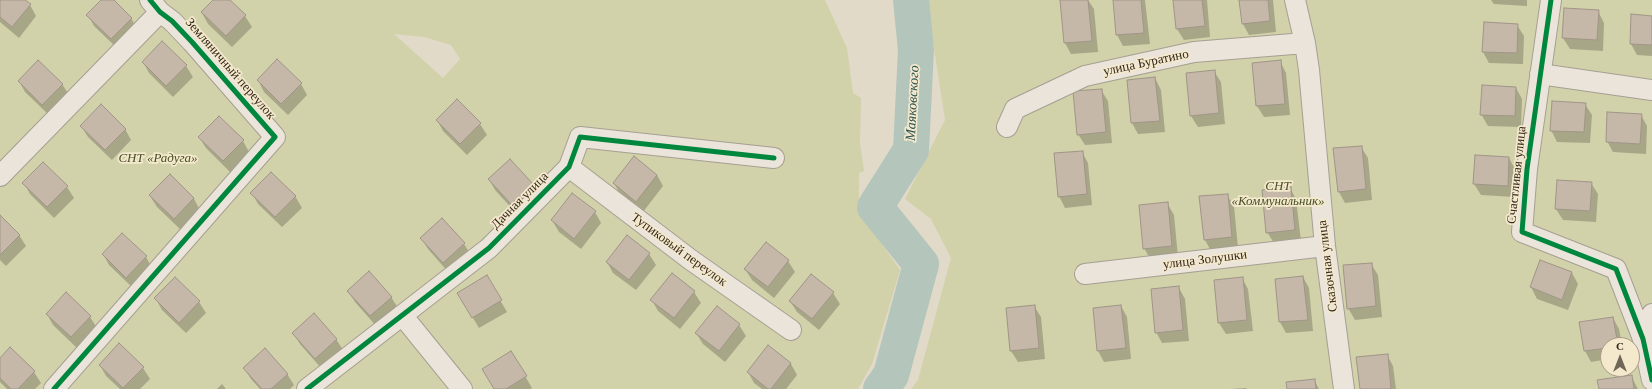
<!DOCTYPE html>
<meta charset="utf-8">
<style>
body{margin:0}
#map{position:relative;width:1652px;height:389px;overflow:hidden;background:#e2dac8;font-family:"Times New Roman",serif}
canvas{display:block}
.north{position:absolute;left:1600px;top:337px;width:40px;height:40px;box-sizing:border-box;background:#f4e8cd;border:1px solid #a79b86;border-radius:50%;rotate:0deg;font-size:11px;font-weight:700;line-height:16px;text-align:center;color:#33271b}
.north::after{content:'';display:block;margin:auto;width:14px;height:18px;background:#706658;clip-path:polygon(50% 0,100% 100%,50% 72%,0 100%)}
</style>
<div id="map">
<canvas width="1652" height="389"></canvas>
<div class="north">С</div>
</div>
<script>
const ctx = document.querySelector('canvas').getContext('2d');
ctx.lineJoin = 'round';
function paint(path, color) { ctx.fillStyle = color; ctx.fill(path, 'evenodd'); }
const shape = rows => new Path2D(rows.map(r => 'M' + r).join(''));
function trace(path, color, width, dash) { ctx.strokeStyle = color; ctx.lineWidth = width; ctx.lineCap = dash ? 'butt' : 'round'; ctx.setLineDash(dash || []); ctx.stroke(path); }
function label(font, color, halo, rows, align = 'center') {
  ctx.font = font + ' "Times New Roman",serif'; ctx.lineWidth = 3.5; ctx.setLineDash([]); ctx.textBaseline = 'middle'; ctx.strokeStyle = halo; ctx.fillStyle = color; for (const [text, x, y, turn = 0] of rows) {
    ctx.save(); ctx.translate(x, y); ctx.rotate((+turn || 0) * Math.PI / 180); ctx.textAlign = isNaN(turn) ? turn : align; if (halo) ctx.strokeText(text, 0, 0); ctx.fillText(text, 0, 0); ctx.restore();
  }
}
paint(shape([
 [0,0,825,0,847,48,853,93,861,98,860,143,864,171,859,173,859,212,900,270,872,364,858,389,0,389],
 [394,34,424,37,451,45,460,59,443,78],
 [919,0,1652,0,1652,389,911,389,918,380,951,258,931,219,905,199,945,120,929,15],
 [1608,345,1632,345,1632,369,1608,369]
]), '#d1d1aa');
paint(shape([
 [0,0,24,0,30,5,36,16,19,38,0,22],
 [102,0,112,0,131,18,137,29,118,49,94,26,88,15],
 [214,0,229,0,245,16,252,27,232,47,208,24,202,13],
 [1069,0,1088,0,1094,9,1098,52,1071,54,1065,43],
 [1114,0,1145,0,1150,44,1123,46,1117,35],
 [1174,0,1207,0,1210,37,1184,40,1177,29],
 [1240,0,1273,0,1276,32,1249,35,1243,24],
 [1491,0,1527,0,1527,6,1494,4],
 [1598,11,1604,23,1603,51,1570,49,1563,38],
 [1652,17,1652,56,1637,55,1631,44],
 [1517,25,1524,36,1523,64,1489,63,1483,52],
 [1280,61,1286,73,1290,115,1264,117,1257,106,1253,64],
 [143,62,186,66,193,77,173,97,149,73],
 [1214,71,1221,82,1225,124,1198,127,1191,116],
 [1155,78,1161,90,1165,132,1138,134,1132,123,1128,81],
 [258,80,301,84,307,95,288,115,264,92],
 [19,81,62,84,69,95,49,115,25,92],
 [1516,88,1522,99,1521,127,1488,126,1481,114],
 [1101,90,1108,101,1112,143,1085,145,1078,134],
 [457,100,480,124,487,135,467,155,443,131,437,120],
 [1585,104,1592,115,1590,143,1557,142,1551,130],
 [1641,115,1647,126,1646,154,1613,152,1607,141],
 [81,126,125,129,131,140,112,160,88,137],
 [199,137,243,141,249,152,230,172,206,148],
 [1361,147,1368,158,1372,200,1345,203,1339,192],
 [1082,152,1088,163,1092,205,1065,208,1059,196],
 [1509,158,1515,169,1514,197,1481,195,1474,184],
 [43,163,67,187,74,198,54,218,30,194,24,183],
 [657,175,663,186,643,212,620,194,614,183],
 [170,176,194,199,200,210,181,230,157,207,150,196],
 [489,179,532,185,538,196,518,215,495,190],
 [1591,183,1598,194,1596,222,1563,220,1556,209],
 [1290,188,1296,199,1301,241,1274,243,1267,232],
 [252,193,295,196,302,208,282,227,258,204],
 [1227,195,1234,206,1238,248,1211,251,1205,240],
 [1167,203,1174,215,1178,257,1151,260,1144,248],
 [595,212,601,223,581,249,559,232,552,220],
 [0,217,19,235,26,246,6,266,0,260],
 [442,219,464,244,471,255,450,274,428,249,421,238],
 [122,234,146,257,152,268,133,288,109,265,103,254],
 [649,254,656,265,636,290,613,273,607,262],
 [788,261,795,272,774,298,752,280,745,269],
 [1541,261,1572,273,1578,284,1568,310,1537,299,1531,287],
 [1371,264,1378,275,1382,317,1355,320,1348,308],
 [672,274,694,292,701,303,680,329,658,311,652,300],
 [486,276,507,312,479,328,458,293],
 [1303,277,1309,288,1313,331,1286,333,1280,322],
 [1242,278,1248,289,1253,331,1226,334,1219,323],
 [1179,288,1185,299,1189,341,1162,343,1156,332],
 [348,291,391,297,398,308,377,327,355,302],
 [833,293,840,304,819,330,797,312,790,301],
 [66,294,90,317,97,328,77,348,53,325,47,314],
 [156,299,199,302,206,313,186,333,162,310],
 [1034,306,1041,317,1045,359,1018,362,1011,351],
 [1121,306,1127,317,1131,359,1104,362,1098,351],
 [717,307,739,325,746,336,725,362,703,344,696,333],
 [1613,318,1619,329,1622,345,1608,345,1608,359,1591,362,1585,351],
 [293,333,336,339,343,350,322,369,300,344],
 [119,345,143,368,150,379,140,389,120,389,106,376,100,365],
 [768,346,791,364,797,375,786,389,762,389,754,383,748,372],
 [511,352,532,388,530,389,495,389],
 [1387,355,1393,366,1396,389,1361,389],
 [0,359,34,372,41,383,35,389,7,389,0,382],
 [244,368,287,374,294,385,290,389,260,389,251,379],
 [1631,376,1638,389,1600,389],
 [1314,380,1319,389,1288,389],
 [222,384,226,389,217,389],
 [1246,388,1247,389,1230,389]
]), '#0003');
trace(shape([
 [881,389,891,375,921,264,875,207,911,150,916,50,911,0]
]), '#b4c6bb', 36);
const building = shape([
 [0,0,25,0,31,4,12,27,0,17,0,0],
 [101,0,114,0,132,18,111,39,86,15,101,0],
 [213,0,230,0,246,15,226,36,201,12,213,0],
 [1060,0,1088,0,1092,41,1064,43,1060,0],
 [1113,0,1141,0,1144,33,1116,35,1113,0],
 [1173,0,1202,0,1205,26,1176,29,1173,0],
 [1239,0,1268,0,1270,21,1242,24,1239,0],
 [1564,8,1599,10,1597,40,1562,38,1564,8],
 [1631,14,1652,16,1652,45,1630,44,1631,14],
 [1484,22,1518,24,1517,53,1482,52,1484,22],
 [162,41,187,65,166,86,142,62,162,41],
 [277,59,302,83,281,104,257,80,277,59],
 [38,60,63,84,42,105,18,81,38,60],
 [1281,60,1285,104,1256,106,1252,63,1281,60],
 [1215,70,1219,113,1190,116,1186,73,1215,70],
 [1155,77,1160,121,1131,123,1127,80,1155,77],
 [1482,85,1516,87,1515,116,1480,115,1482,85],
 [1102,89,1106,132,1077,135,1073,91,1102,89],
 [457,99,481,123,460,144,436,120,457,99],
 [1552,101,1586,103,1584,132,1550,131,1552,101],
 [101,104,126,129,105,150,80,126,101,104],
 [1607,112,1642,114,1640,144,1606,142,1607,112],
 [219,116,244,140,223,161,198,137,219,116],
 [1362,146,1366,189,1338,192,1333,148,1362,146],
 [1083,151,1087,194,1058,197,1054,153,1083,151],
 [1475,155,1509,157,1508,186,1473,184,1475,155],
 [634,156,657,175,636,202,613,183,634,156],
 [510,159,533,184,511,204,488,179,510,159],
 [43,162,68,186,47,207,22,183,43,162],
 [271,172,296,196,275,217,250,193,271,172],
 [170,174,194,198,174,219,149,195,170,174],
 [1557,180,1592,182,1590,211,1555,209,1557,180],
 [1291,187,1295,230,1266,233,1262,190,1291,187],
 [572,193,596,211,574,239,551,220,572,193],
 [1228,194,1232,237,1204,240,1199,196,1228,194],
 [1168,202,1172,246,1143,249,1139,205,1168,202],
 [0,215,20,235,0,255,0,215],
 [442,218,465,243,443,263,420,238,442,218],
 [122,233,147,256,126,278,102,254,122,233],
 [627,235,650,253,629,280,606,262,627,235],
 [766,242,789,260,768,287,744,269,766,242],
 [1540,260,1572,272,1562,300,1530,287,1540,260],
 [1372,263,1376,306,1347,309,1343,265,1372,263],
 [369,271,392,297,370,316,347,291,369,271],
 [672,273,695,291,674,318,650,300,672,273],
 [811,274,834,292,812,319,789,301,811,274],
 [487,275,502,300,472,318,457,293,487,275],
 [1303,276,1308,320,1279,322,1275,279,1303,276],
 [175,277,200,301,179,323,154,298,175,277],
 [1243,277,1247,320,1218,323,1214,280,1243,277],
 [1179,286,1183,330,1155,333,1151,289,1179,286],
 [66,292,91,316,71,337,46,314,66,292],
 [1035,305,1039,348,1010,351,1006,308,1035,305],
 [1121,305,1126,348,1097,351,1093,308,1121,305],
 [717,306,740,324,719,351,695,333,717,306],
 [314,313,337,339,315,359,292,333,314,313],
 [1613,317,1618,345,1608,345,1608,348,1584,351,1579,322,1613,317],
 [119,343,144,367,123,388,99,365,119,343],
 [768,345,791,363,771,389,768,389,747,372,768,345],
 [10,347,35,371,18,389,11,389,0,378,0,358,10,347],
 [265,348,288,374,271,389,262,389,243,368,265,348],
 [511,351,527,376,506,389,494,389,482,369,511,351],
 [1388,354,1391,389,1360,389,1356,357,1388,354],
 [1632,375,1634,389,1599,389,1597,380,1632,375],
 [1315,379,1316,389,1287,389,1286,382,1315,379]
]);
paint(building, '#c5b8a9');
trace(building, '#a19588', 1);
const minor = shape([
 [1295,0,1305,43,1309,70,1325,246,1344,389],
 [1551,0,1527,169,1522,232,1616,269,1643,339,1652,380],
 [1540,74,1652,90],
 [1007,127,1015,109,1085,76,1194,52,1305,43],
 [569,167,691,260,791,330],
 [0,176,160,12],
 [1085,274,1325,246],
 [402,315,462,389],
 [1643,339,1652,314],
 [54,389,275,137,192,42,172,21,160,12,150,0],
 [307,389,489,248,569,167,580,137,774,158]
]);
trace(minor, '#a69f92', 22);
trace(minor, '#eae4da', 20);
trace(shape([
 [1551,0,1527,169,1522,232,1616,269,1643,339,1652,380],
 [54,389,275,137,192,42,172,21,160,12,150,0],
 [307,389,489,248,569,167,580,137,774,158]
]), '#00873e', 5);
label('13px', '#33271b', '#f4e8cd', [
 ["улица Буратино",1146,63,-12],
 ["Земляничный переулок",230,69,49],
 ["Счастливая улица",1517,175,-84],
 ["Дачная улица",520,201,-45],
 ["Тупиковый переулок",679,250,36],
 ["улица Золушки",1205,260,-7],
 ["Сказочная улица",1328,266,-97]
]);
label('italic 13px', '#444f22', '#f4e8cd', [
 ["СНТ «Радуга»",158,159],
 ["СНТ",1278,187],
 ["«Коммунальник»",1278,202]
]);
label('italic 14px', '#2b5350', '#f4e8cd', [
 ["Маяковского",913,103,-87]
]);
</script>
